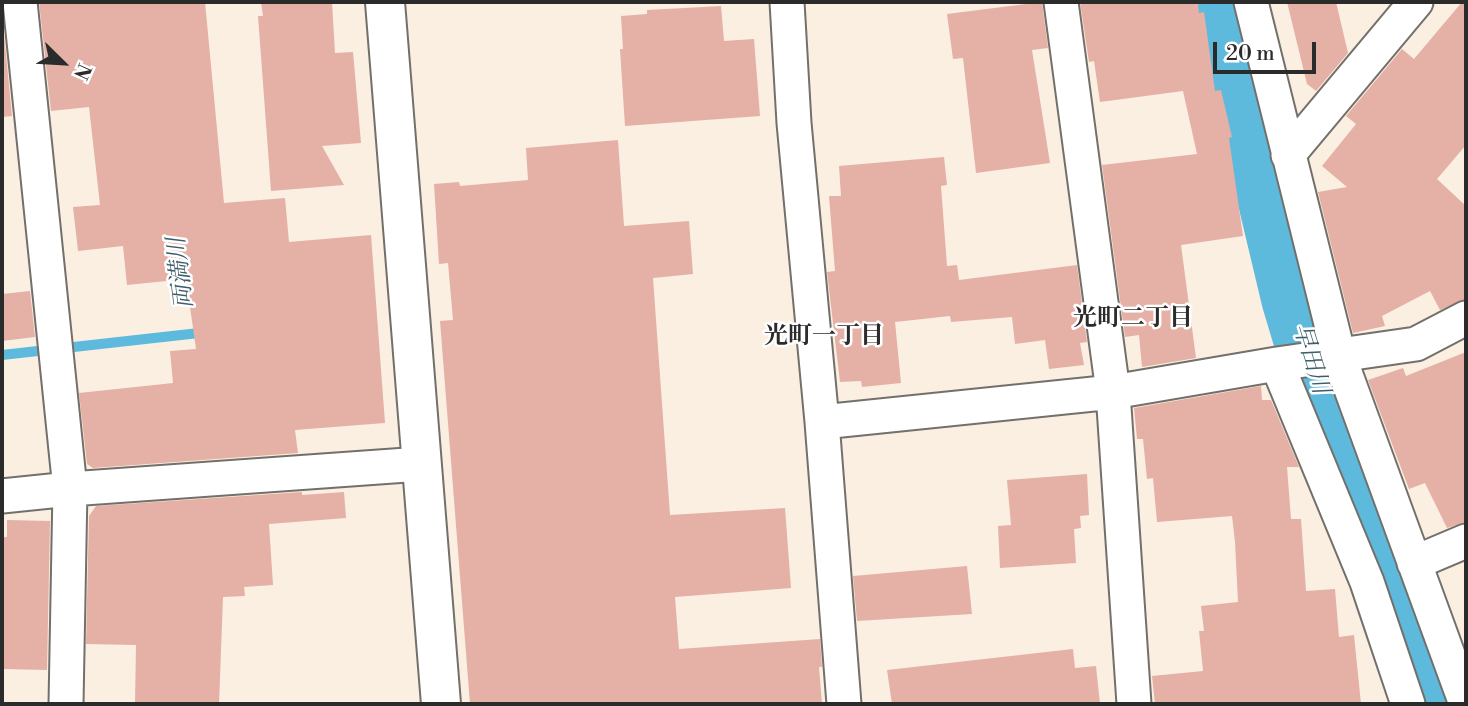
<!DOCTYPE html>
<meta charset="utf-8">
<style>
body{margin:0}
#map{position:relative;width:1468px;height:706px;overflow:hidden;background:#faefe1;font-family:"Libre Bodoni",serif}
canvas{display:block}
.frame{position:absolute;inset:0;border:4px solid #2b2b2b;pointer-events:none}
.north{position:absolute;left:28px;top:28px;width:70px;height:70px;-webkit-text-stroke:5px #fff;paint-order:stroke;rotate:114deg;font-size:19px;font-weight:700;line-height:28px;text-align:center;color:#2b2b2b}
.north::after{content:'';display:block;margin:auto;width:24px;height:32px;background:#2b2b2b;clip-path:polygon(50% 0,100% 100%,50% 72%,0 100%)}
.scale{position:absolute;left:1213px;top:42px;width:103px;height:32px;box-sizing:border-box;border:4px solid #2b2b2b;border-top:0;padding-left:9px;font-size:21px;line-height:24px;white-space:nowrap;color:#2b2b2b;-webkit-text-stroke:5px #fff;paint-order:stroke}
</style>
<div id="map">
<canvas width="1468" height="706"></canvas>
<div class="frame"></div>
<div class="north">N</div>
<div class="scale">20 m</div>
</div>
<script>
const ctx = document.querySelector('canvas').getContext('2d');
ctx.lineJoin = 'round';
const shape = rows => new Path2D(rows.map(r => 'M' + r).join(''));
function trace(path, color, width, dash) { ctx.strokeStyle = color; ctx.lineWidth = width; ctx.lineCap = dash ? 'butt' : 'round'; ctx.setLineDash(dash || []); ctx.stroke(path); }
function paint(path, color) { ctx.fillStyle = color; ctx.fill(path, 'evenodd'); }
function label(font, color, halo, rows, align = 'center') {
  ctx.font = font + ' "Libre Bodoni","Noto Serif JP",serif'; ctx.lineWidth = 5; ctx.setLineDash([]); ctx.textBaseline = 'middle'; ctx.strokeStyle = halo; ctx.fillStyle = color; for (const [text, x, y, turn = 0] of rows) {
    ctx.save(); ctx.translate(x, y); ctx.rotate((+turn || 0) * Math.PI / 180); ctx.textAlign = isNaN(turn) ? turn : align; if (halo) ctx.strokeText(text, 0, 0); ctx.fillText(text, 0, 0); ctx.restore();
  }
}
trace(shape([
 [2,355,208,332]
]), '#5ebadc', 10);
trace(shape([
 [1221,2,1292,300,1328,420,1435,704]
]), '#5ebadc', 61);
paint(shape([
 [39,2,205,2,224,203,285,198,289,242,371,235,385,423,295,430,298,453,93,468,87,464,79,393,173,383,170,351,196,349,186,279,127,285,123,246,78,251,73,207,100,205,89,107,51,111],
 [261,2,332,2,335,53,353,52,361,143,322,146,344,185,271,191,258,16,263,16],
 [1042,2,1048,48,1032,50,1050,163,976,173,963,58,953,59,947,14],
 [1080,2,1198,2,1199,13,1204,12,1215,91,1221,90,1232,137,1229,138,1243,236,1181,245,1196,358,1142,367,1139,335,1125,337,1102,165,1197,154,1183,91,1100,102,1094,61,1089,62],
 [1287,2,1336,2,1348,53,1316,91,1307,84],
 [1462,2,1466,2,1466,145,1437,179,1466,206,1466,299,1440,310,1430,291,1382,316,1385,326,1353,333,1318,192,1347,187,1322,166,1356,124,1346,116,1402,49,1414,59],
 [721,6,724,41,754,39,760,116,625,126,620,49,623,49,621,16,647,14,647,10],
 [2,13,12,116,2,117],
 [618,140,624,226,689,221,693,274,653,278,670,515,785,508,791,588,675,597,679,649,820,639,822,667,819,667,822,704,470,704,440,321,453,320,448,263,439,264,434,184,459,182,460,186,528,180,526,148],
 [944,157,947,185,941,186,947,266,957,265,959,280,1077,265,1087,342,1080,343,1084,365,1049,369,1045,340,1015,344,1012,317,951,322,950,316,895,322,901,383,862,387,861,381,840,382,827,272,835,271,829,196,841,196,839,166],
 [30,291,35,337,2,341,2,294],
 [1466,352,1466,522,1447,528,1425,483,1409,489,1368,380,1403,368,1406,376],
 [1261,386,1262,400,1271,400,1299,467,1287,467,1291,519,1301,519,1306,591,1335,589,1339,637,1354,635,1361,704,1189,704,1189,702,1155,704,1152,676,1203,671,1199,631,1204,631,1201,606,1238,602,1235,542,1232,516,1157,522,1153,478,1147,479,1143,439,1137,439,1134,408],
 [1087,474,1089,515,1080,516,1081,528,1074,529,1076,563,1000,568,998,526,1011,525,1007,480],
 [302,492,302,495,344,492,346,518,269,524,273,585,244,587,245,596,223,597,219,704,135,704,136,645,86,644,89,516,96,506],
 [7,520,50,521,47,670,3,669,3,537,7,537],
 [967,566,972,614,857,621,853,576],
 [1073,649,1075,668,1096,666,1100,704,892,704,887,670]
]), '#e5b0a6');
const minor = shape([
 [20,2,70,489,66,704],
 [787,2,794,123,822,422,844,704],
 [1061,2,1113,392,1134,704],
 [1251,2,1339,356,1466,704],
 [1288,155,1416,2],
 [1277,364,1367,582,1408,704],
 [822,422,1113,392,1277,364,1416,344,1466,318],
 [2,496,70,489,421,464],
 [1414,563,1466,541]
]);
const tertiary = shape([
 [385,2,441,704]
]);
trace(minor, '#73706b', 37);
trace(tertiary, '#73706b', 42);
trace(minor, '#fff', 33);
trace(tertiary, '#fff', 38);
label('italic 24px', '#3d5d69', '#fff', [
 ["両満川",182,273,-97],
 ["早田川",1310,359,73]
]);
label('bold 24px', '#2b2b2b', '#fff', [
 ["光町二丁目",1133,319],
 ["光町一丁目",824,337]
]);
</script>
